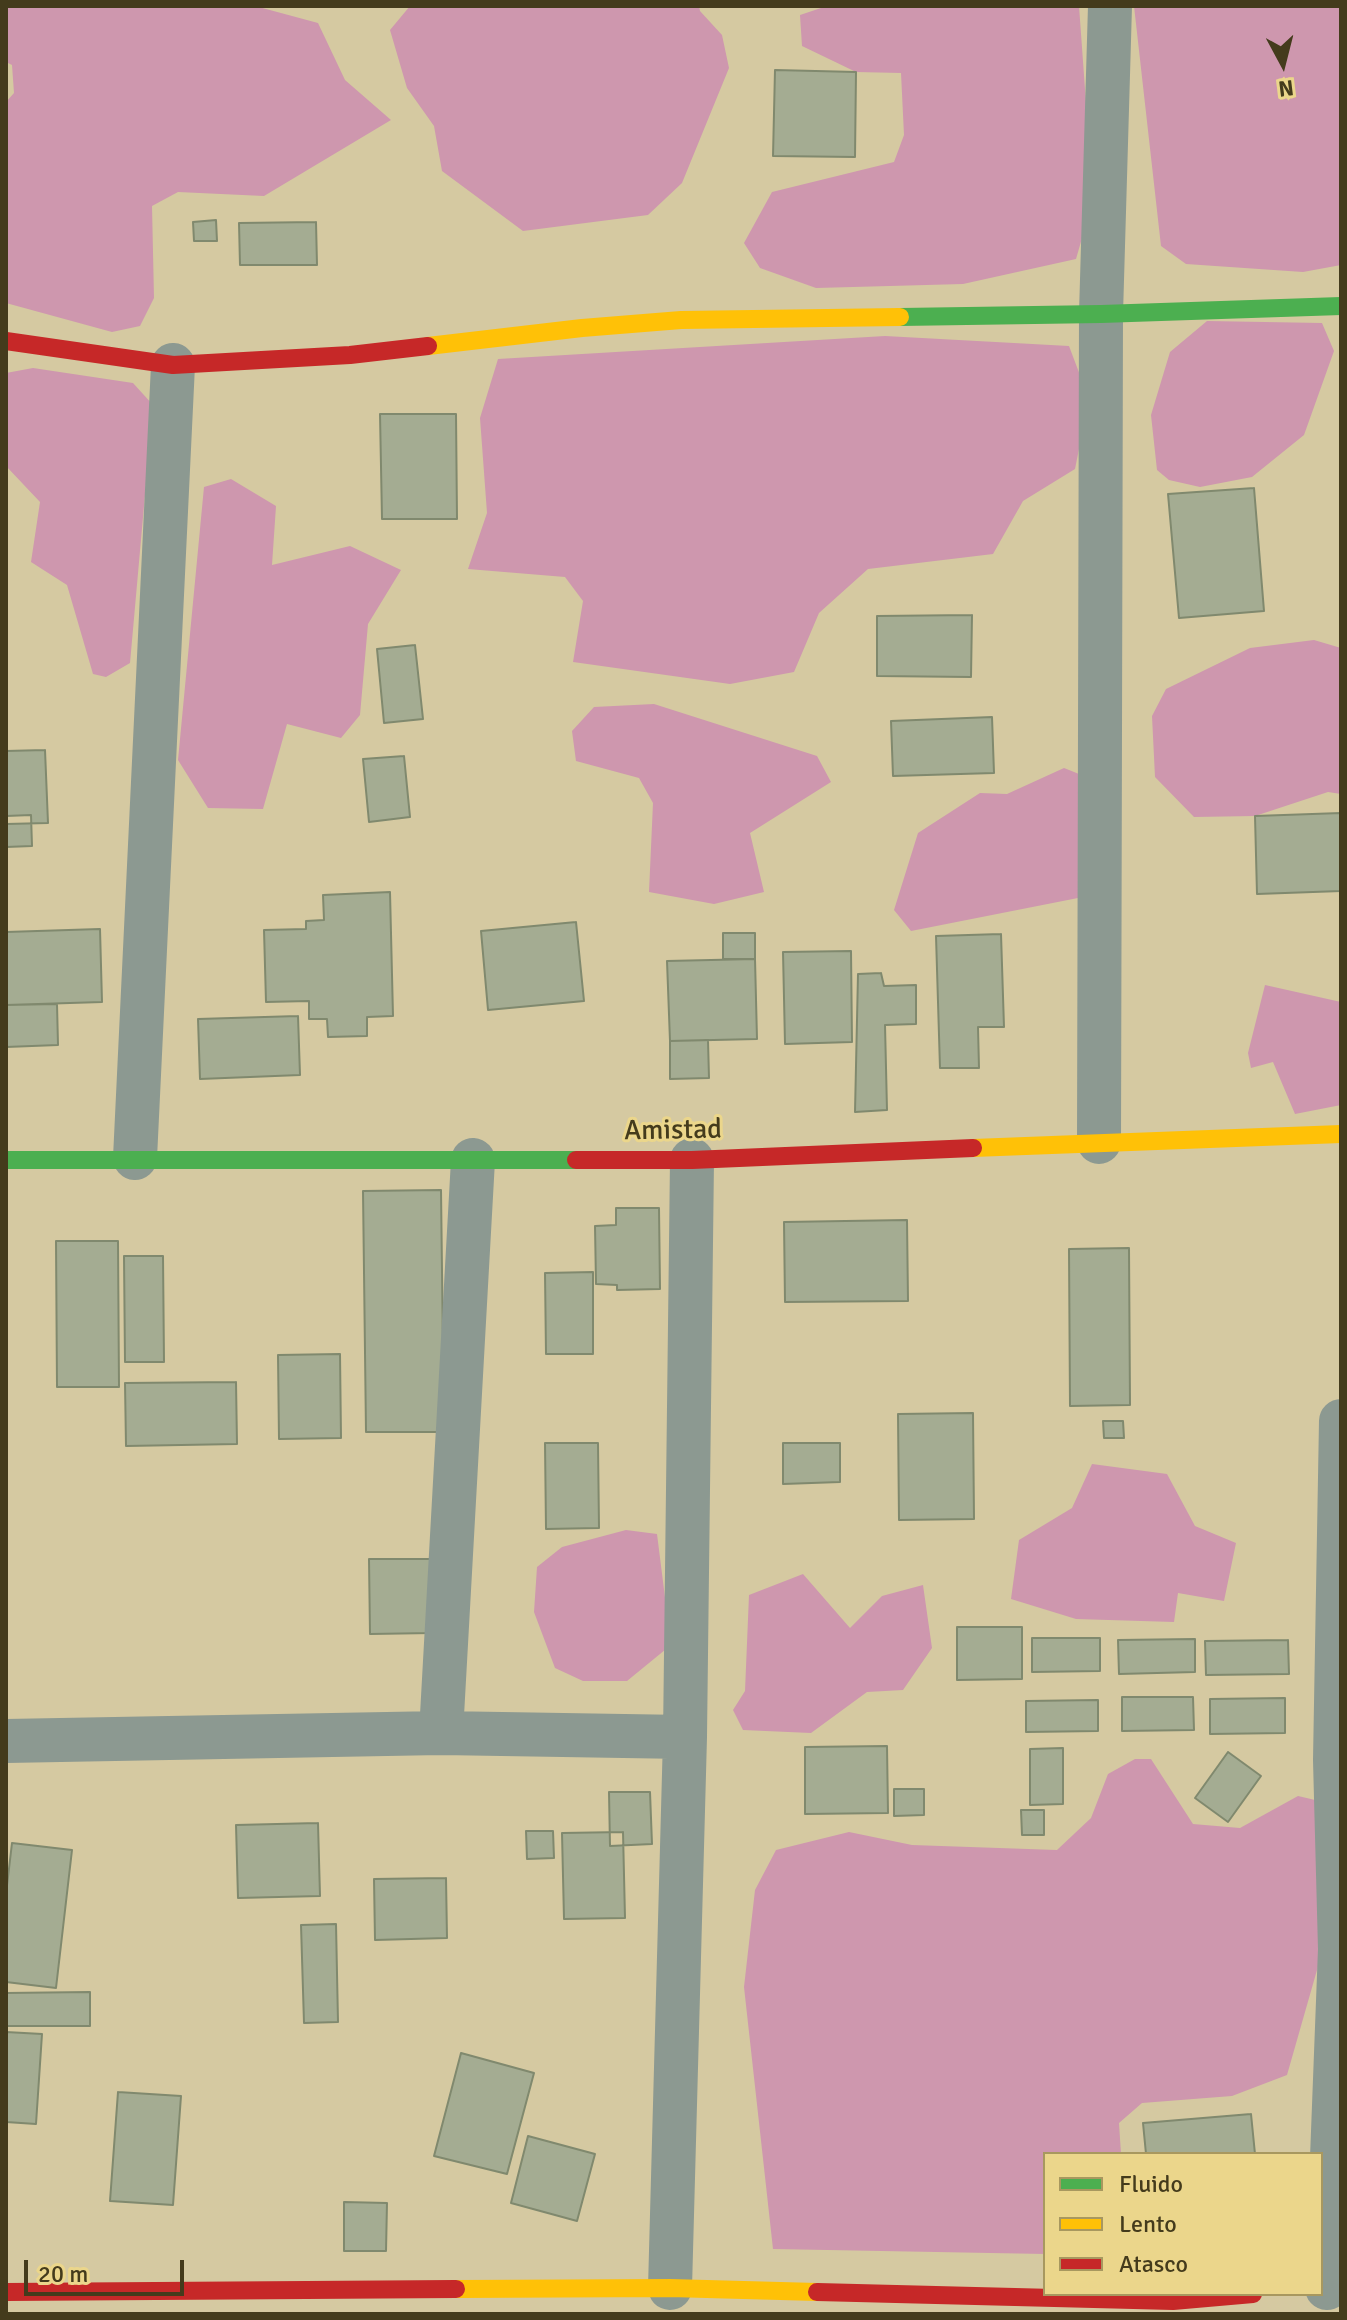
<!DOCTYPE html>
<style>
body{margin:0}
#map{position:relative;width:1347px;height:2320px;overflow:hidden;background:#d5c9a1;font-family:Signika,sans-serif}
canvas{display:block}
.frame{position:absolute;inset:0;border:8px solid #443b1c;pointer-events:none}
.legend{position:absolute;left:1043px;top:2152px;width:280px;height:144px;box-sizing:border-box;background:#ebd68b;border:2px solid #a8985f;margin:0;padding:10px 14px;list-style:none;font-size:24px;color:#443b1c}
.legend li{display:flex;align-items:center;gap:16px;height:40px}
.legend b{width:40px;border:2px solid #a8985f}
.north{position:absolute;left:1243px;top:24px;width:80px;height:80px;-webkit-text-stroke:6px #ebd68b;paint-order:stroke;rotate:173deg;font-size:22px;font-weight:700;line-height:32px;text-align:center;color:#443b1c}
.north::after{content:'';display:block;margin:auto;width:28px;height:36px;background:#443b1c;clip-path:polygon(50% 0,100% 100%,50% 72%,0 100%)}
.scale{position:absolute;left:24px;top:2260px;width:160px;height:36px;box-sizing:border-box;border:4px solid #443b1c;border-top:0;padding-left:10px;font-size:24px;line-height:28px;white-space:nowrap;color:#443b1c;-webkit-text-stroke:6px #ebd68b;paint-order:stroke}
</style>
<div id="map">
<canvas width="1347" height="2320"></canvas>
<div class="frame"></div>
<ul class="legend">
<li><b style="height:10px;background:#4caf50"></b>Fluido</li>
<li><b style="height:10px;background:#ffc107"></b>Lento</li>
<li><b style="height:10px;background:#c62828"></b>Atasco</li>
</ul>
<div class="north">N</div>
<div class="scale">20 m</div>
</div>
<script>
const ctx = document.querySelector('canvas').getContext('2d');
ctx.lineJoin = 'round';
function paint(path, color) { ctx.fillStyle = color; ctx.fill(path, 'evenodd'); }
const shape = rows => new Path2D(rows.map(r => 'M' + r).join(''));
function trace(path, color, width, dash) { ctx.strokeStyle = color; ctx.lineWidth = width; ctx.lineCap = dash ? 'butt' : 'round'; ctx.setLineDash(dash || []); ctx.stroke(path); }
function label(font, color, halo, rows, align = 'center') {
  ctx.font = font + ' Signika,sans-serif'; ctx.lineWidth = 6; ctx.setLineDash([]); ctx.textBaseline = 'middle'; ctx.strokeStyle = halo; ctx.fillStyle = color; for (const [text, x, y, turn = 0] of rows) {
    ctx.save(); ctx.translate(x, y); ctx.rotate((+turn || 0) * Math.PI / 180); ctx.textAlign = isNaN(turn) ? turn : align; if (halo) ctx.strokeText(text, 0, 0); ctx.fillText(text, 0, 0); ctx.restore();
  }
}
paint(shape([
 [6,6,255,6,318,23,345,80,391,120,264,196,178,192,152,206,154,298,140,326,112,332,6,303,6,102,14,93,12,65,6,62],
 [410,6,699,6,700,11,722,35,729,68,682,183,648,215,523,231,442,171,434,126,407,88,390,30],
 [827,6,1079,6,1093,200,1076,259,963,284,816,288,760,268,744,243,772,192,894,162,904,135,901,73,856,72,802,46,800,15],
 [1134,6,1341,6,1341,265,1303,272,1186,264,1161,246],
 [1207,321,1322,323,1334,351,1304,435,1252,477,1200,487,1169,480,1157,470,1151,415,1170,352],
 [885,336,1069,346,1089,399,1075,469,1023,501,993,554,868,569,819,613,794,672,730,684,573,662,583,601,565,577,468,569,487,513,480,418,498,359],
 [33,368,133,383,153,405,130,663,106,677,93,674,67,585,31,562,40,502,6,466,6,373],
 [231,479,276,506,272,565,350,546,401,570,368,624,360,715,341,738,287,724,263,809,208,808,178,760,204,487],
 [1314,640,1341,648,1341,794,1328,792,1255,816,1194,817,1155,777,1152,716,1166,689,1250,648],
 [654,704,817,756,831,782,750,833,764,892,714,904,649,892,653,803,639,778,576,761,572,731,594,707],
 [1064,768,1104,784,1083,897,911,931,894,910,918,833,980,793,1007,794],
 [1265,985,1341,1002,1341,1105,1295,1114,1273,1062,1251,1068,1248,1053],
 [1092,1464,1167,1474,1195,1526,1236,1543,1224,1601,1178,1593,1174,1622,1076,1619,1011,1599,1019,1540,1072,1508],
 [626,1530,657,1534,671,1645,627,1681,583,1681,555,1668,534,1612,537,1567,562,1547],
 [803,1574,850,1628,882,1596,923,1585,932,1648,903,1690,867,1692,811,1733,743,1730,733,1710,745,1691,749,1595],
 [1135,1759,1151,1759,1193,1824,1240,1828,1298,1796,1328,1803,1341,1886,1287,2075,1232,2096,1142,2103,1119,2123,1121,2154,1045,2154,1045,2254,773,2249,744,1987,755,1890,776,1850,849,1832,912,1845,1057,1850,1091,1818,1108,1774]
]), '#ce97ae');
const building = shape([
 [775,70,856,72,855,157,773,156,775,70],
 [216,220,217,241,194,241,193,222,216,220],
 [316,222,317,265,240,265,239,223,316,222],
 [380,414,456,414,457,519,382,519,380,414],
 [1254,488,1264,611,1179,618,1168,494,1254,488],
 [972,615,971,677,877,676,877,616,972,615],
 [415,645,423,719,384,723,377,649,415,645],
 [992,717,994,773,893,776,891,721,992,717],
 [45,750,48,823,6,824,6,751,45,750],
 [404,756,410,817,369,822,363,759,404,756],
 [1341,813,1341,891,1257,894,1255,816,1341,813],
 [31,815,32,846,6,847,6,816,31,815],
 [390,892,393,1016,367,1017,367,1036,328,1037,327,1019,309,1019,309,1001,266,1002,264,930,306,929,306,921,324,920,323,895,390,892],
 [576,922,584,1001,488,1010,481,931,576,922],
 [100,929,102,1002,6,1005,6,932,100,929],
 [723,933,755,933,755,959,723,959,723,933],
 [1001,934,1004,1027,978,1027,979,1068,940,1068,936,936,1001,934],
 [851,951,852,1042,785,1044,783,952,851,951],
 [755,959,757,1039,670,1041,667,961,755,959],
 [881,973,884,986,916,985,916,1024,885,1025,887,1110,855,1112,858,974,881,973],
 [57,1004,58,1045,6,1047,6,1005,57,1004],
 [298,1016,300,1075,200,1079,198,1019,298,1016],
 [708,1040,709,1078,670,1079,670,1041,708,1040],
 [441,1190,444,1432,366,1432,363,1191,441,1190],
 [616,1208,659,1208,660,1289,617,1290,617,1285,596,1284,595,1226,616,1225,616,1208],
 [907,1220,908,1301,785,1302,784,1222,907,1220],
 [56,1241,118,1241,119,1387,57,1387,56,1241],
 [1129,1248,1130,1405,1070,1406,1069,1249,1129,1248],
 [124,1256,163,1256,164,1362,125,1362,124,1256],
 [593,1272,593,1354,546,1354,545,1273,593,1272],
 [340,1354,341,1438,279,1439,278,1355,340,1354],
 [236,1382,237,1444,126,1446,125,1383,236,1382],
 [973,1413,974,1519,899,1520,898,1414,973,1413],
 [1103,1421,1123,1421,1124,1438,1104,1438,1103,1421],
 [545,1443,598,1443,599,1528,546,1529,545,1443],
 [783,1443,840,1443,840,1482,783,1484,783,1443],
 [369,1559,431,1559,432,1633,370,1634,369,1559],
 [957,1627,1022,1627,1022,1679,957,1680,957,1627],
 [1032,1638,1100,1638,1100,1671,1032,1672,1032,1638],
 [1195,1639,1195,1672,1119,1674,1118,1640,1195,1639],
 [1288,1640,1289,1674,1206,1675,1205,1641,1288,1640],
 [1122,1697,1193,1697,1194,1730,1122,1731,1122,1697],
 [1285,1698,1285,1733,1210,1734,1210,1699,1285,1698],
 [1098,1700,1098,1731,1026,1732,1026,1701,1098,1700],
 [887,1746,888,1813,805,1814,805,1747,887,1746],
 [1063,1748,1063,1804,1030,1805,1030,1749,1063,1748],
 [1228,1752,1261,1776,1228,1822,1195,1798,1228,1752],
 [894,1789,924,1789,924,1815,894,1816,894,1789],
 [609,1792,650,1792,652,1844,610,1846,609,1792],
 [1021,1810,1044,1810,1044,1835,1022,1835,1021,1810],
 [318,1823,320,1896,238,1898,236,1825,318,1823],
 [526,1831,553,1831,554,1858,527,1859,526,1831],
 [623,1832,625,1918,564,1919,562,1833,623,1832],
 [12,1843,72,1850,56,1988,6,1982,6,1894,12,1843],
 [446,1878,447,1938,375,1940,374,1879,446,1878],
 [336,1924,338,2022,304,2023,301,1925,336,1924],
 [90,1992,90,2026,6,2026,6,1993,90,1992],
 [6,2032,42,2034,36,2124,6,2122,6,2032],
 [461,2053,534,2073,507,2174,434,2156,461,2053],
 [118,2092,181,2096,173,2205,110,2201,118,2092],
 [1251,2114,1255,2154,1146,2154,1143,2123,1251,2114],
 [528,2136,595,2154,577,2221,511,2203,528,2136],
 [344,2202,387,2203,386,2251,344,2251,344,2202]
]);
paint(building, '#a4ac92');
trace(building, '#80896e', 2);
trace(shape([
 [1099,1142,1101,314,1110,6],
 [135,1158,173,365],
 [441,1733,473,1160],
 [6,1741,441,1733,685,1737],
 [670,2288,685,1737,692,1160],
 [1327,2288,1340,1949,1335,1760,1341,1421]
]), '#8c9991', 44);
trace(shape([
 [900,317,1101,314,1341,306],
 [6,1160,576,1160]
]), '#4caf50', 18);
trace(shape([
 [428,346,582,328,681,320,900,317],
 [973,1148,1341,1134],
 [456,2289,670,2288,817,2292]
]), '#ffc107', 18);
trace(shape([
 [6,341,173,365,350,355,428,346],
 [576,1160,692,1160,973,1148],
 [6,2292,456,2289],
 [817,2292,1173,2301,1253,2294]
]), '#c62828', 18);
label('28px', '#443b1c', '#ebd68b', [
 ["Amistad",673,1131,-1]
]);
</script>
